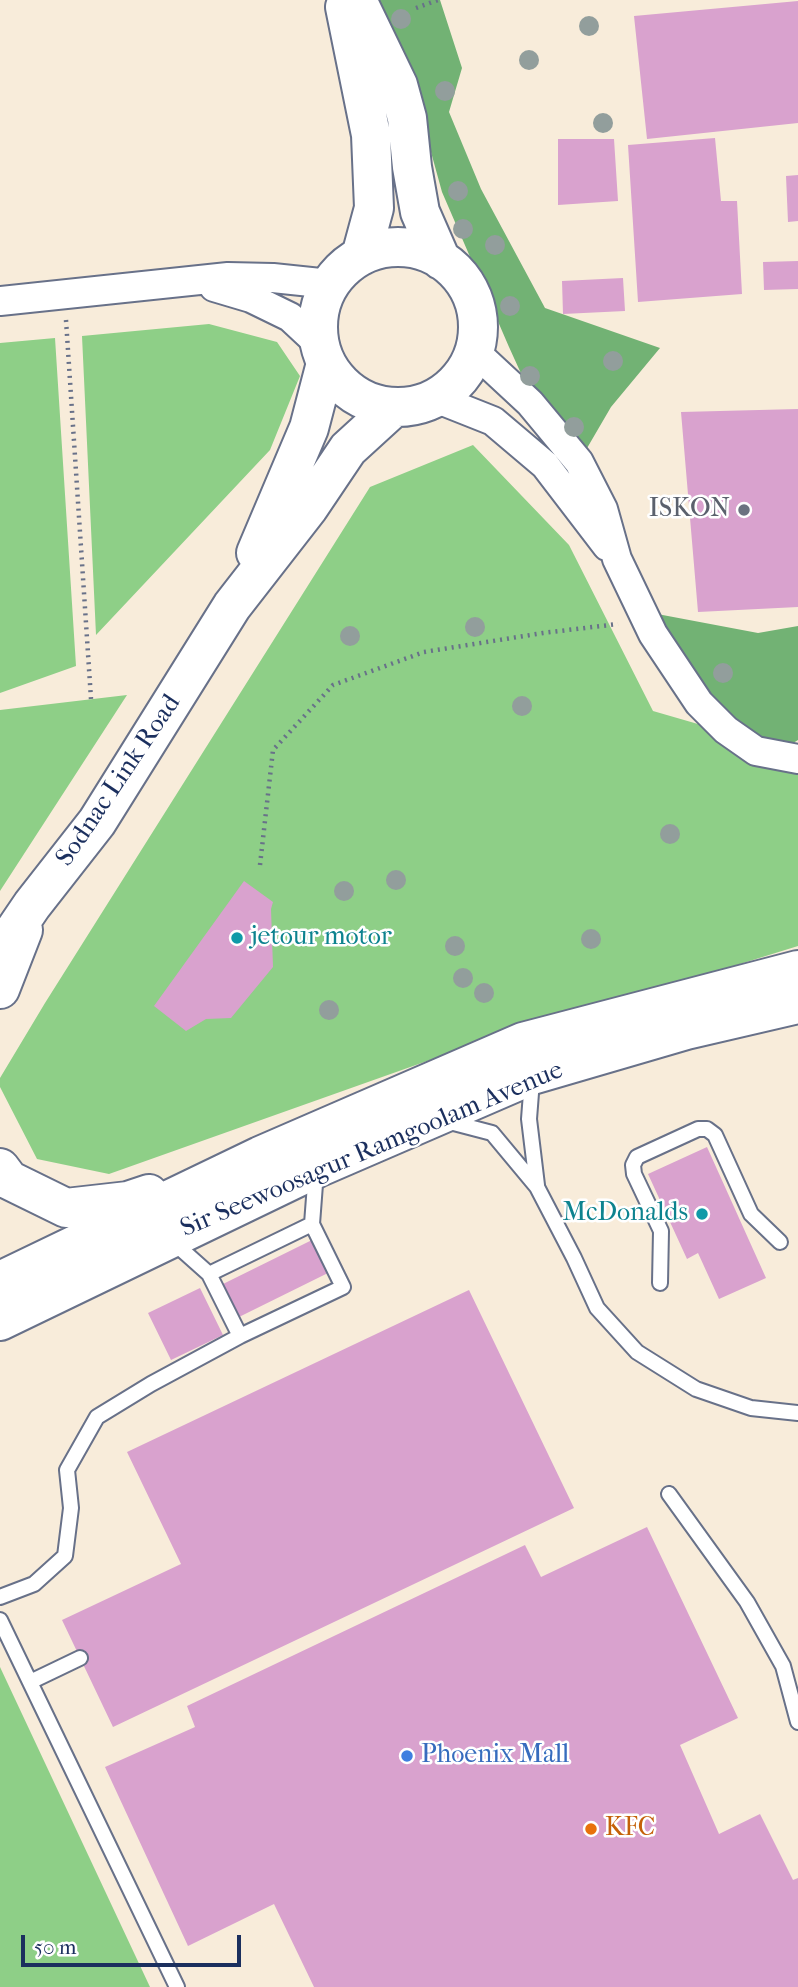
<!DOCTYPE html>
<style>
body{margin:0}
#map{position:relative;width:798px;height:1987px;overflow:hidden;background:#f8ecda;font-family:"IM FELL French Canon",serif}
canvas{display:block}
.scale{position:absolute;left:21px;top:1935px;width:220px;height:32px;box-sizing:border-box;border:4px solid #1b2f5e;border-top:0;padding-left:9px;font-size:21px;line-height:24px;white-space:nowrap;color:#1b2f5e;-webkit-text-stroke:5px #fff;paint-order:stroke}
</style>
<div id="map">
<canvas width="798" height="1987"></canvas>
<div class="scale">50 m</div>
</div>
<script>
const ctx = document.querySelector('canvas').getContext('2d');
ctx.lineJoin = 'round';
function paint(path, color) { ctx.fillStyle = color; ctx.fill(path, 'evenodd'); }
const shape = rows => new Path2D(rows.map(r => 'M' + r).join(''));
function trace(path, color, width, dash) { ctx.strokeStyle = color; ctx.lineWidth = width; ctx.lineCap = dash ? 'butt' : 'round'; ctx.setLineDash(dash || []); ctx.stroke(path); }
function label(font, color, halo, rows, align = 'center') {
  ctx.font = font + ' "IM FELL French Canon",serif'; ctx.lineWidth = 5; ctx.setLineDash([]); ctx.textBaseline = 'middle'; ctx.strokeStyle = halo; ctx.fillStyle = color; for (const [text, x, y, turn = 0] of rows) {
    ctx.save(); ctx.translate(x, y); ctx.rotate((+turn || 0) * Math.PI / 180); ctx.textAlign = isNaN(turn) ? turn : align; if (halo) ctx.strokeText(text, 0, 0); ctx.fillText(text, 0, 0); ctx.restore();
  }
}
paint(shape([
 [209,324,277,342,300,376,270,450,96,635,82,336],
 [55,338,76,666,0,693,0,343],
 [473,445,569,545,653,711,798,753,798,946,430,1060,109,1174,37,1159,0,1087,0,1078,45,1003,370,487],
 [127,695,0,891,0,710],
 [0,1667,150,1987,0,1987]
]), '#8ecf87');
paint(shape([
 [372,0,440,0,462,68,449,112,481,189,545,308,660,348,611,407,569,479,509,347,442,192,415,94],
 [652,613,758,633,798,626,798,740,782,750,722,719]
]), '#72b274');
paint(shape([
 [798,1,798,123,647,139,634,16],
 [715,138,721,201,737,201,742,294,638,302,628,145],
 [558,139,614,139,618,201,558,205],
 [798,175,798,221,788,222,786,176],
 [798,261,798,289,764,290,763,262],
 [623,278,625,311,563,314,562,281],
 [798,409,798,607,698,612,681,412],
 [244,881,273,902,271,909,273,967,231,1018,206,1019,186,1031,154,1006],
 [707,1147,766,1278,719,1299,698,1253,687,1259,648,1174],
 [312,1240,328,1273,239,1317,223,1284],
 [200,1288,223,1335,171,1360,148,1313],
 [469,1290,574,1508,113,1727,62,1620,181,1564,127,1452],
 [647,1527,738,1718,680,1745,719,1834,760,1814,793,1880,798,1878,798,1987,314,1987,274,1904,188,1946,105,1767,195,1727,187,1706,525,1545,541,1577]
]), '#d9a2ce');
const lane = shape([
 [532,1080,529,1119,537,1185],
 [446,1121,492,1133,537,1187,574,1258,597,1308,637,1352,696,1389,751,1408,798,1413],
 [209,1274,312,1224],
 [660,1283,661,1231,634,1174,633,1165,637,1157,698,1129,707,1129,715,1135,751,1214,780,1242],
 [240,1336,343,1287,312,1224,316,1171],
 [669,1494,747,1602,783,1666,798,1722],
 [0,1597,34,1584,65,1556,71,1508,67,1470,97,1417,151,1384,240,1336,209,1274,172,1241],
 [0,1620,177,1987],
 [30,1682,80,1658]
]);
const street = shape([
 [214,287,251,298,290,317,319,344],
 [0,301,228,277,273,278,330,284],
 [474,351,530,403,579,462,603,509,617,559,653,634,699,703,726,730,756,751,798,759],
 [435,398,493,421,545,465,607,546]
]);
const secondary = shape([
 [357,0,398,85,407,118,412,167,420,212,441,260],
 [345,7,371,135,374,208,361,256],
 '318 327a80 80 0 1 1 160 0a80 80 0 1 1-160 0Z',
 [256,553,309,428,326,363],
 [0,952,32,905,97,822,232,606,309,507,348,449,394,407],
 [0,989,23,930],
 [0,1168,9,1180,66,1208,128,1201,149,1194],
 [0,1281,260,1156,523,1042,798,970],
 [0,1321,317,1168,532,1075,686,1030,798,1004]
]);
trace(lane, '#687189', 18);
trace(street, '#687189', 32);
trace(secondary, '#687189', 42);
trace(shape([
 [416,8,438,0],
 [66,320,91,699],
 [260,865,273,750,333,685,424,652,543,633,618,624]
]), '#687189', 4.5, [2, 5]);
trace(lane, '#fff', 14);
trace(street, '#fff', 28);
trace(secondary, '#fff', 38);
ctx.fillStyle = '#929e9c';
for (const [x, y] of [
 [401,19],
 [589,26],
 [529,60],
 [445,91],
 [603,123],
 [458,191],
 [463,229],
 [495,245],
 [510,306],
 [613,361],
 [530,376],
 [574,427],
 [475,627],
 [350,636],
 [723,673],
 [522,706],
 [670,834],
 [396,880],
 [344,891],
 [591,939],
 [455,946],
 [463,978],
 [484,993],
 [329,1010]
]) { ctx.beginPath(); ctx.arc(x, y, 10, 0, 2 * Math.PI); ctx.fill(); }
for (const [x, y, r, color] of [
 [744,510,7,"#6b7280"],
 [237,938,7,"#0f9aa8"],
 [702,1214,7,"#0f9aa8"],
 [407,1756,7,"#3f7fe0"],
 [591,1829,7,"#e8710a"]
]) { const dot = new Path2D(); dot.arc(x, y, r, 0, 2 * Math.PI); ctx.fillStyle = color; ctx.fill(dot); trace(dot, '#fff', 2.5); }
label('26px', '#5b616d', '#fff', [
 ["ISKON",730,510]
], 'right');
label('26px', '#1b2f5e', '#fff', [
 ["Sodnac Link Road",119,781,-56],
 ["Sir Seewoosagur Ramgoolam Avenue",372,1150,-23]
]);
label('26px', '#0d838f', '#fff', [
 ["jetour motor",251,938],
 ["McDonalds",688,1214,"right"]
], 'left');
label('26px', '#366cbe', '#fff', [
 ["Phoenix Mall",421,1756]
], 'left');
label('26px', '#c56008', '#fff', [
 ["KFC",605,1829]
], 'left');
</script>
